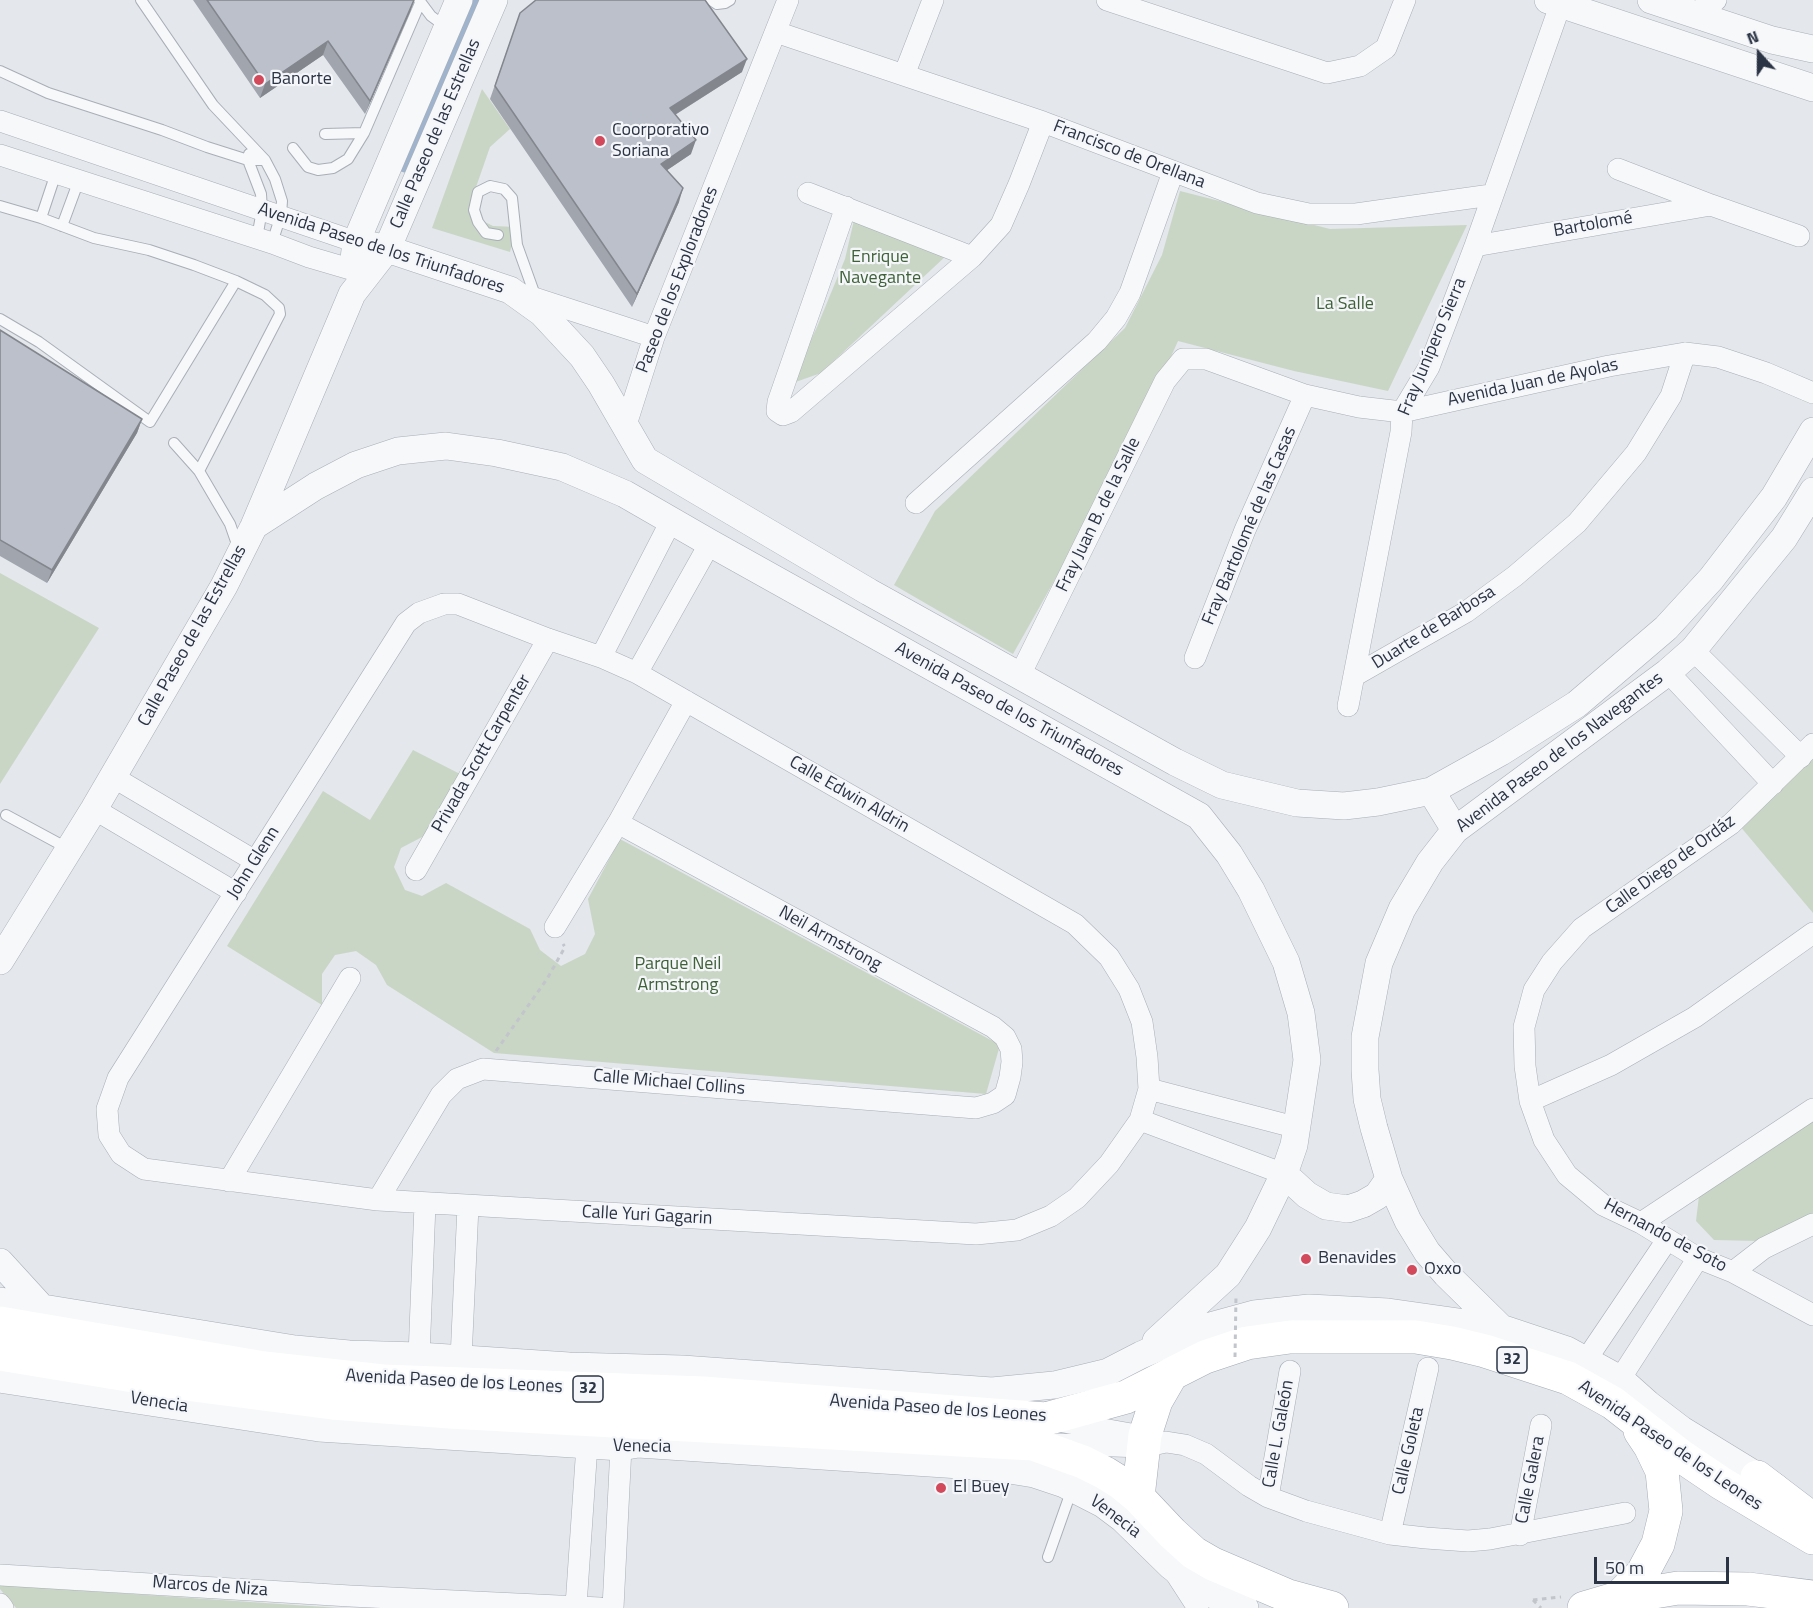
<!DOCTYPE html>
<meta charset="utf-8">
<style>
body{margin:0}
#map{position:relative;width:1813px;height:1608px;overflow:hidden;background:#e4e7ec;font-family:"Titillium Web",sans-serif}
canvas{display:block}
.north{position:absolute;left:1729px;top:24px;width:60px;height:60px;-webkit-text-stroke:4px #f4f6f9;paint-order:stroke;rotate:339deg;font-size:16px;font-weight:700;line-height:24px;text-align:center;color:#2b3445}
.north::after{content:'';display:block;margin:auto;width:21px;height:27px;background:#2b3445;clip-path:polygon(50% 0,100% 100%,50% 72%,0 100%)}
.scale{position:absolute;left:1594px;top:1557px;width:135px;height:27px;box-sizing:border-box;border:3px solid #2b3445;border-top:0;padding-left:8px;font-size:18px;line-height:21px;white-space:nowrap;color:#2b3445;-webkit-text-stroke:4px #f4f6f9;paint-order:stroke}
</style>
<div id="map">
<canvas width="1813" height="1608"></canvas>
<div class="north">N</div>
<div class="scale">50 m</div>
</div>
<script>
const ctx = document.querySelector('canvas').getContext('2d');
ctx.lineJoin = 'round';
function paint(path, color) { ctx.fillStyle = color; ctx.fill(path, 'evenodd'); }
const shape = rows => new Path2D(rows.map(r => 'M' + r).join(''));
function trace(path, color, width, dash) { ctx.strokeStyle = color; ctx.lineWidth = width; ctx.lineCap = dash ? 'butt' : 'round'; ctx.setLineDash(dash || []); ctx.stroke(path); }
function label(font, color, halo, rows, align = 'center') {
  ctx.font = font + ' "Titillium Web",sans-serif'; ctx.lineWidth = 4.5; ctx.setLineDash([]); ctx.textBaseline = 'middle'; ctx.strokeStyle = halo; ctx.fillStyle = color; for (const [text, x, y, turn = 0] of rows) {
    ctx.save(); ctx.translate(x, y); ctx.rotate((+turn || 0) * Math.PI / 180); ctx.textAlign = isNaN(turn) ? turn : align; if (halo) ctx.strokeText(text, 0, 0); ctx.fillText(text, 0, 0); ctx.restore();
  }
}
paint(shape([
 [482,89,510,129,490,147,475,190,475,200,483,221,493,226,516,227,510,252,432,228],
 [1180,191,1330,229,1467,225,1388,391,1294,371,1178,341,1160,381,1075,544,1013,654,894,585,935,511,1125,328,1162,255],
 [854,220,948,254,821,373,790,384,817,327,845,259],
 [0,573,99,628,0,784],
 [413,750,462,775,424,836,401,848,394,867,405,890,422,896,446,883,530,929,540,950,561,966,585,954,595,934,588,899,620,839,1000,1045,986,1094,494,1053,387,985,376,965,356,951,335,955,322,974,322,1005,227,946,323,791,370,820],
 [1813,751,1813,913,1739,825],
 [1813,1119,1813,1215,1758,1241,1714,1240,1696,1221,1699,1196],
 [0,1585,339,1608,16,1608,0,1589]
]), '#c9d6c5');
paint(shape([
 [465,0,480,0,410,174,395,170]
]), '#9fb4cc');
const service = shape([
 [141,0,213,105,265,160,275,179,282,201,281,215,272,243],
 [419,0,431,16,446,27],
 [711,0,717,4,725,3,730,0],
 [0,71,48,93,162,130,207,147,248,160,265,160],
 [325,134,364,133],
 [293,148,308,167,318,170,333,168,348,159,364,133,420,3],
 [249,154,248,160,261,194,262,210,257,238],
 [0,206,41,218,94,238,149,250,194,265,236,281,265,295,279,308,280,314,199,471],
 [41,218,56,173],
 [62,226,79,180],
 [498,235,486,233,478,222,474,210,478,192,490,186,504,189,512,198,517,245,536,298],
 [0,319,39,342,150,422,236,281],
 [174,443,199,471,230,524,238,547],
 [6,815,69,849],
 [1048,1557,1072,1489]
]);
const minor = shape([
 [1107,0,1327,73,1360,66,1386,48,1405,0],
 [1692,15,1716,0],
 [776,32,1043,122,1257,203,1309,214,1356,214,1491,195],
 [904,75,933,0],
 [0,121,356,242],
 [0,155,272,243,309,257,367,274],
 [1618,169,1711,205,1799,236],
 [808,193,972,257],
 [846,207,778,402,777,411,783,415,791,412,972,257,1001,225,1019,184,1043,122],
 [1475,246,1711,205],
 [525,295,654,337],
 [625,428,654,337,788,0],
 [916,503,1097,341,1116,318,1130,293,1173,172],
 [444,604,458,604,548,639,601,657,637,673,1075,924,1109,957,1129,989,1142,1022,1147,1057,1149,1089,1140,1120,1109,1164,1077,1198,1051,1216,1017,1230,976,1234,378,1200,144,1169,121,1154,109,1135,107,1109,118,1078,406,623,419,613,444,604],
 [1693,650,1801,757],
 [601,657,671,521],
 [1195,658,1245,530,1305,395],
 [1668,672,1773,784],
 [637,673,710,543],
 [1020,675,1165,381,1183,359,1206,359,1305,395,1359,407,1402,412,1609,366,1685,353,1718,357,1766,373,1813,393],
 [1354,676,1466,612,1515,576,1577,523,1636,453,1671,396,1685,353],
 [1348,706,1401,432,1402,412,1429,367,1475,246,1562,0],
 [1813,744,1731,824,1582,928,1552,962,1534,990,1524,1027,1525,1066,1530,1101,1544,1140,1567,1175,1603,1205,1641,1223,1698,1258,1733,1272,1813,1315],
 [113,777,255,861],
 [94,809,236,893],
 [416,870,548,639],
 [555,927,618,823,686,701],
 [1149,1089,1298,1128],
 [1530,1101,1611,1065,1695,1017,1813,933],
 [1140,1120,1284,1174],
 [229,1181,350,978],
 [378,1200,441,1095,457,1079,483,1069,976,1108,993,1103,1005,1095,1010,1077,1012,1062,1011,1049,1005,1037,993,1027,618,823],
 [1641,1223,1813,1109],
 [1733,1272,1764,1248,1813,1224],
 [419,1356,425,1204],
 [461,1359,468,1206],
 [1586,1360,1667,1240],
 [1620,1379,1698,1258],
 [1058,1421,1148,1437],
 [1057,1444,1143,1447,1166,1442,1185,1445,1206,1454,1249,1486,1268,1497,1306,1511,1390,1534,1426,1538,1468,1541,1490,1539,1625,1513],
 [1268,1497,1290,1371],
 [1390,1534,1428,1368],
 [1520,1535,1541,1425],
 [1176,1574,1198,1608],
 [0,1575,350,1596,600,1608],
 [0,1604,3,1608],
 [576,1606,587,1445],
 [613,1608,621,1447]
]);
const tertiary = shape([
 [1548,0,1813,88],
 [1651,0,1772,40,1813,49],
 [356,242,387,249,510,290,542,313,582,356,601,384,645,460,869,592,1175,762,1222,785,1297,803,1344,806,1378,802,1431,791,1501,752,1577,704,1666,628,1711,579,1774,497,1813,431],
 [354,259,356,242,459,0],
 [254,526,316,486,356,465,398,451,446,446,497,453,562,467,625,494,710,543,1199,816,1229,854,1251,890,1286,962,1301,1013,1307,1060,1294,1145,1284,1174,1258,1228,1228,1275,1156,1341],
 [1431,791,1455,830],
 [0,961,94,809,224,586,254,526,352,294,387,249,494,0],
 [1284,1174,1307,1195,1326,1206,1348,1209,1363,1204,1377,1196,1389,1179],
 [0,1262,42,1308],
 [0,1301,295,1349,349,1354,419,1356,569,1366,682,1369,992,1391,1054,1385,1108,1372,1141,1355,1203,1328,1254,1314,1309,1308,1388,1312,1501,1328,1567,1350,1620,1379,1648,1404,1682,1430,1775,1487],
 [1501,1328,1446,1274,1427,1252,1408,1221,1389,1179,1374,1128,1367,1099,1365,1070,1365,1037,1379,963,1402,909,1430,862,1455,830,1668,672,1693,650,1784,538,1813,491],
 [0,1379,319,1428,621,1447,638,1444,991,1467,1034,1474,1064,1484,1103,1504,1123,1519,1171,1566,1193,1583,1216,1596,1245,1608]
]);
const primary = shape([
 [0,1323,264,1368,383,1381,703,1393,1046,1419,1126,1397,1205,1357,1247,1343,1290,1337,1416,1337,1452,1343,1485,1351,1568,1378,1613,1403,1681,1456,1721,1483,1813,1538],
 [0,1354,170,1382,332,1403,450,1412,1033,1444,1083,1462,1105,1473,1121,1483,1138,1497,1172,1533,1194,1553,1213,1564,1288,1596,1332,1608],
 [1757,1477,1803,1512],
 [1138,1497,1145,1435,1156,1401,1171,1375],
 [1618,1598,1642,1574,1658,1544,1666,1511,1662,1471,1650,1446,1640,1431],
 [1584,1608,1618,1598,1678,1588,1748,1589,1813,1597]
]);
trace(service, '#a9aeb7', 12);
trace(minor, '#a9aeb7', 22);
trace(tertiary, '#a9aeb7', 28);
trace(primary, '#a3abb8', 34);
trace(shape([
 [496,1051,547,979,565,947,563,944],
 [1533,1600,1561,1597],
 [1533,1600,1541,1608]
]), '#c2c5cb', 3, [4.5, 4.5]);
trace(service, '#f7f8fa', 10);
trace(minor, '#f7f8fa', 21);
trace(tertiary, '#f7f8fa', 27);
trace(primary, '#fff', 33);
trace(shape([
 [1235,1357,1236,1296]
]), '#c2c5cb', 3, [4.5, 4.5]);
paint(shape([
 [193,0,414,0,410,12,365,114,323,55,260,98],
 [520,13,742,72,675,115,691,154,667,170,679,202,632,307,490,99],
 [0,330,142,419,137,433,47,583,0,556]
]), '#a1a5ae');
paint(shape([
 [414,0,410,12,365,114,370,101],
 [328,41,323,55,260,98,265,84],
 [747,59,742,72,665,121,670,108],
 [696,140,691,154,657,177,661,164],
 [683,188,679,202,632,307,637,294],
 [142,419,137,433,47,583,52,570]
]), '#83868d');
const building = shape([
 [207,0,414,0,370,101,328,41,265,84,207,0],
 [536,0,705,0,747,59,670,108,696,140,661,164,683,188,637,294,495,86,520,13,536,0],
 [0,330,142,419,52,570,0,540,0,330]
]);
paint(building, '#bbc0ca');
trace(building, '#83868d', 1.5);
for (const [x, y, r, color] of [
 [259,80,6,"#d1495b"],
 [600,141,6,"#d1495b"],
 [1306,1259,6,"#d1495b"],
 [1412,1270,6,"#d1495b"],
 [941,1488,6,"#d1495b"]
]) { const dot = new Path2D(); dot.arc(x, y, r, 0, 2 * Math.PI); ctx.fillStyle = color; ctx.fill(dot); trace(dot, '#f4f6f9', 2); }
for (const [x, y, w] of [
 [1512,1360,30],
 [588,1389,30]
]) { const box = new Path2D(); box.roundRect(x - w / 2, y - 13, w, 26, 4.5); ctx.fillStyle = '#f4f6f9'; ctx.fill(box); trace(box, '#2b3445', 1.5); }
label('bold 16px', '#2b3445', null, [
 ["32",1512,1360],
 ["32",588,1389]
]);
label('18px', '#2b3445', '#f4f6f9', [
 ["Banorte",271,80],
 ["Coorporativo",612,131],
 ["Soriana",612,152],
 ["Benavides",1318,1259],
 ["Oxxo",1424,1270],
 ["El Buey",953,1488]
], 'left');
label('18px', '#2b3445', '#f4f6f9', [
 ["Calle Paseo de las Estrellas",436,134,-67],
 ["Francisco de Orellana",1129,155,21],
 ["Bartolomé",1593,225,-10],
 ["Avenida Paseo de los Triunfadores",381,249,18],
 ["Paseo de los Exploradores",678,280,-69],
 ["Fray Junípero Sierra",1433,347,-67],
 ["Avenida Juan de Ayolas",1533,383,-12],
 ["Fray Juan B. de la Salle",1099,515,-64],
 ["Fray Bartolomé de las Casas",1250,526,-67],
 ["Duarte de Barbosa",1434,628,-32],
 ["Calle Paseo de las Estrellas",193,636,-61],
 ["Avenida Paseo de los Triunfadores",1009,710,29],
 ["Avenida Paseo de los Navegantes",1560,753,-37],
 ["Privada Scott Carpenter",482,754,-60],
 ["Calle Edwin Aldrin",849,795,30],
 ["John Glenn",254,863,-58],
 ["Calle Diego de Ordáz",1671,865,-36],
 ["Neil Armstrong",830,939,29],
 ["Calle Michael Collins",669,1083,5],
 ["Calle Yuri Gagarin",647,1216,3],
 ["Hernando de Soto",1665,1236,28],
 ["Avenida Paseo de los Leones",454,1382,3],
 ["Venecia",159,1403,9],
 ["Avenida Paseo de los Leones",938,1409,4],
 ["Calle L. Galeón",1279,1434,-80],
 ["Avenida Paseo de los Leones",1670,1446,34],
 ["Venecia",642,1447,1],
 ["Calle Goleta",1409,1451,-77],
 ["Calle Galera",1531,1480,-79],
 ["Venecia",1115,1517,37],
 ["Marcos de Niza",210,1587,4]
]);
label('18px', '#3f6138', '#f4f6f9', [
 ["Enrique",880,258],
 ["Navegante",880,279],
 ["La Salle",1345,305],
 ["Parque Neil",678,965],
 ["Armstrong",678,986]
]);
</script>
